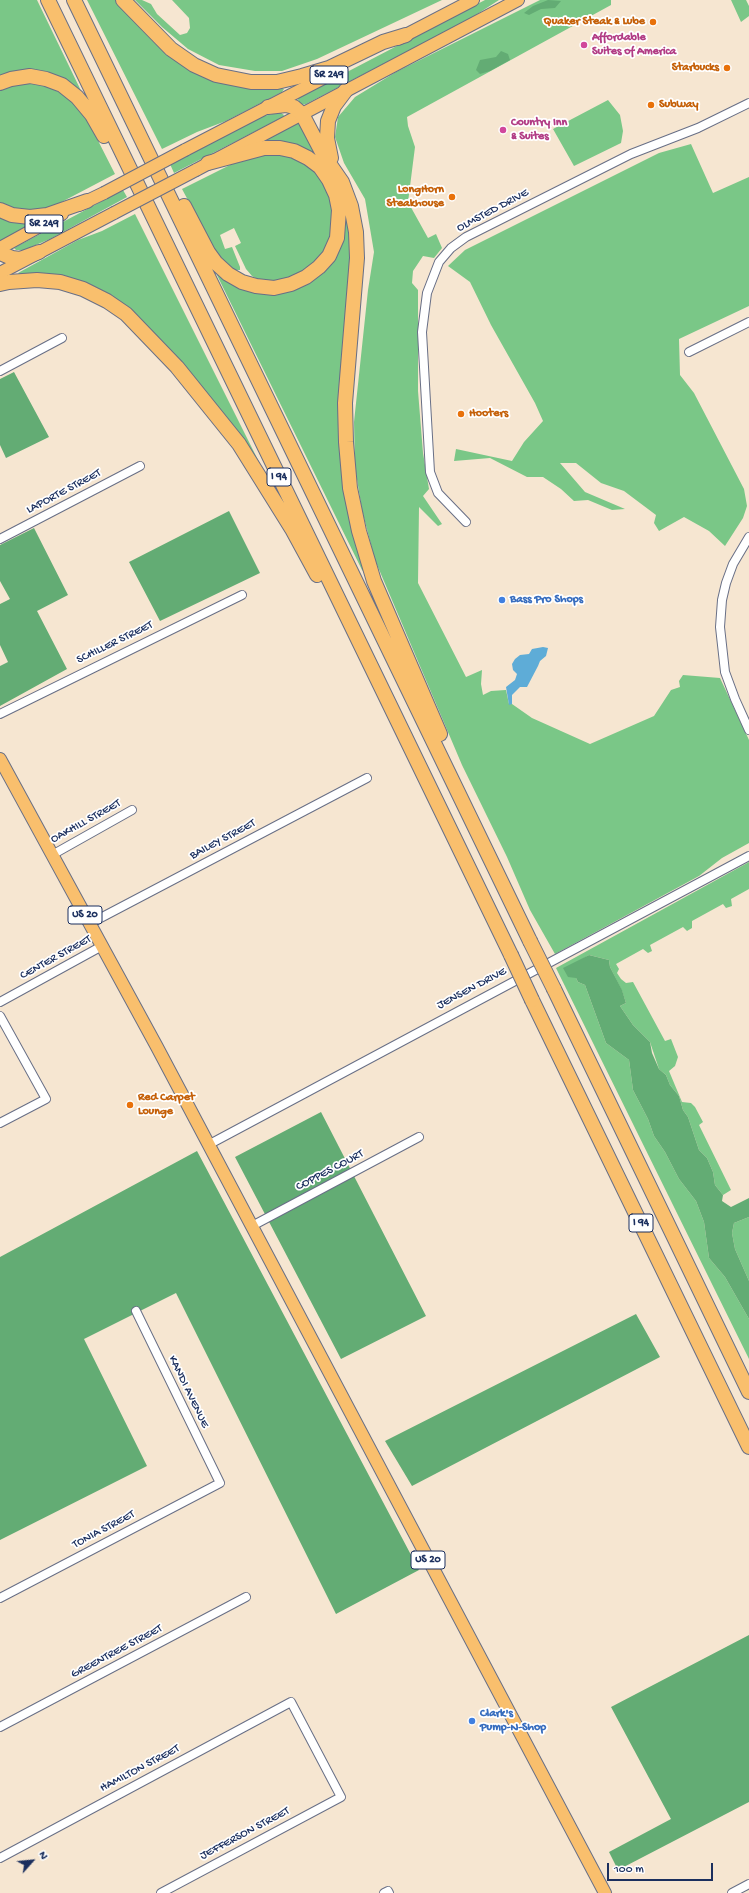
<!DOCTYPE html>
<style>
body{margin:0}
#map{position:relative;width:749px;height:1893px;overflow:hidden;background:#f6e6d1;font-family:"Gochi Hand",sans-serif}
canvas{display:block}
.north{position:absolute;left:12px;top:1841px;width:40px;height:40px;-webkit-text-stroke:3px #fff;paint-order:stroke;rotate:63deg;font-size:11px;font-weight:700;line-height:16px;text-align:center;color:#1b2f5e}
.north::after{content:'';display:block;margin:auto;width:14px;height:18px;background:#1b2f5e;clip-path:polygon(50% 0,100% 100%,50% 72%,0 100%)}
.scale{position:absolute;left:607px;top:1863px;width:106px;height:18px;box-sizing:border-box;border:2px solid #1b2f5e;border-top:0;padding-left:5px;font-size:12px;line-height:14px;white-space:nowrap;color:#1b2f5e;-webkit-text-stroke:3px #fff;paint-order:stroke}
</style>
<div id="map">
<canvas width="749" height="1893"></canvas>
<div class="north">N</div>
<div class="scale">100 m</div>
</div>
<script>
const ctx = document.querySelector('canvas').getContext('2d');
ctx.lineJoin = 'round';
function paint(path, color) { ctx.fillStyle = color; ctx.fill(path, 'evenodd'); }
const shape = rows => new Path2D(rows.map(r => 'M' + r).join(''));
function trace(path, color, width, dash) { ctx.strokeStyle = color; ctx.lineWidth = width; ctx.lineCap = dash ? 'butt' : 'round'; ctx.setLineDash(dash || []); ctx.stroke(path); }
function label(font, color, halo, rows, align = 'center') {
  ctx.font = font + ' "Gochi Hand",sans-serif'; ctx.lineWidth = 3.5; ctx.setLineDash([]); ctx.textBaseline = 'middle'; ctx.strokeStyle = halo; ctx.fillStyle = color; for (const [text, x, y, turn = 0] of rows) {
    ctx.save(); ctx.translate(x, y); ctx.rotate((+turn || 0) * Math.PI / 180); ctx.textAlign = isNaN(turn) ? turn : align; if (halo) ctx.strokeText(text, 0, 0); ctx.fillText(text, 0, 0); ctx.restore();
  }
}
paint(shape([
 [0,0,37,0,85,99,71,85,0,78],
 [87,0,119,0,183,63,284,89,282,92,226,121,197,132,162,149],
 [135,0,142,0,151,4,157,14,180,35,187,33,190,28,189,18,172,0,442,0,317,59,282,71,255,71,219,65,188,49,162,27],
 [485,0,499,0,468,20,306,104,302,105,299,103,298,99,301,96],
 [540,0,611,0,611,5,407,117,408,126,415,147,408,202,428,238,436,234,442,248,434,258,423,256,413,271,412,283,418,290,418,391,423,453,429,489,423,496,442,524,438,526,419,507,418,583,466,677,482,670,481,684,483,695,491,691,506,690,509,704,512,704,532,718,590,744,654,716,671,690,680,687,679,681,683,675,720,678,749,740,749,843,722,858,699,876,555,954,530,910,507,857,462,765,375,560,362,510,355,467,354,422,368,290,374,252,365,199,344,163,335,137,338,117,355,97,396,72],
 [731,0,746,0,749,6,749,16,741,22],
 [33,83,46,86,71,98,87,119,115,174,52,207,38,211,11,210,0,204,0,90,19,84],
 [608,100,620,115,623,131,621,143,574,166,553,129],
 [276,113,281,113,284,115,283,117,174,173,170,164,264,116],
 [301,120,328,169,264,141],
 [691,144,713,193,749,177,749,306,679,339,680,375,694,393,744,489,747,506,743,518,725,546,709,531,684,517,659,531,654,523,656,515,624,491,601,483,576,463,560,463,585,492,625,509,612,510,588,500,574,501,561,489,543,477,527,477,490,458,454,461,456,449,512,461,524,442,543,421,535,403,491,325,470,282,448,266,465,250,659,153],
 [267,154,284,154,309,166,320,176,326,186,333,209,330,239,323,253,312,267,299,276,271,282,261,281,252,276,246,269,235,246,241,243,234,228,220,235,225,249,232,247,240,267,240,270,236,270,230,267,219,258,182,189,232,164,252,156],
 [123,190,127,197,50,239,24,250,16,250,14,248],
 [345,208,350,238,351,259,342,379,364,572,362,570,213,267,238,286,316,276],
 [0,214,37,220,0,243],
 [135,214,273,490,122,306,21,276,18,273,78,240,102,231],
 [749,862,749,889,731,899,732,906,726,908,723,904,692,921,692,928,687,931,683,927,650,945,652,951,648,953,643,949,616,964,619,969,617,973,621,979,626,983,633,982,665,1041,671,1039,678,1057,675,1066,669,1071,682,1102,691,1103,695,1107,703,1122,699,1125,731,1190,723,1195,715,1185,713,1172,707,1158,699,1150,688,1117,683,1110,679,1096,670,1085,666,1075,659,1069,650,1042,633,1025,620,1006,626,1003,622,991,610,967,609,960,589,955,581,960,576,978,578,982,585,985,606,1043,629,1060,633,1090,648,1119,654,1136,665,1152,679,1179,696,1201,704,1222,709,1258,725,1277,749,1319,749,1359,556,968],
 [749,1217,749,1281,735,1249,732,1233,734,1223]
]), '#7ac787');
paint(shape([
 [548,0,561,1,555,8,541,9,529,15,524,13,533,6],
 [501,51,508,54,510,60,490,71,480,74,476,70,480,60,496,57],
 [14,372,49,437,6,458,0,445,0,379],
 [229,511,260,573,160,621,129,562],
 [34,528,68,595,37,611,67,669,0,706,0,666,8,662,0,645,0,604,10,599,0,581,0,545],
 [589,955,609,960,610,967,622,990,626,1003,620,1006,633,1025,650,1042,652,1053,659,1069,666,1075,670,1085,679,1096,683,1110,688,1117,699,1150,707,1158,713,1172,715,1185,723,1195,722,1201,731,1207,749,1198,749,1217,734,1223,732,1233,735,1249,749,1281,749,1319,725,1277,709,1258,704,1222,696,1201,679,1179,665,1152,654,1136,648,1119,633,1090,629,1060,606,1043,585,985,578,982,576,978,568,977,563,968],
 [321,1112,426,1316,341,1359,235,1157],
 [197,1151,419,1570,336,1614,176,1293,84,1339,147,1466,0,1540,0,1257],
 [636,1314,660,1357,412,1486,385,1441],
 [749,1635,749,1802,618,1870,609,1852,671,1819,611,1707]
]), '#63ac74');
paint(shape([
 [543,647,548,648,546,656,540,661,538,666,527,687,520,687,512,695,512,704,509,705,506,687,515,680,517,674,513,670,512,664,515,659,520,655,529,654,532,649]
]), '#5eacd7');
const street = shape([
 [689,352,749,322],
 [0,371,62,338],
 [466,522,438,493,430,472,422,332,427,293,439,262,451,248,466,237,631,154,698,128,749,103],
 [749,537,733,564,726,583,722,600,720,627,725,672,735,699,749,730],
 [0,539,140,466],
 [0,714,242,595],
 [52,855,132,810],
 [89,924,367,778],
 [0,1002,102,946],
 [0,1016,46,1099,0,1123],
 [208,1145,749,856],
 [252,1226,419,1137],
 [0,1598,220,1483,136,1311],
 [0,1727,246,1597],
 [0,1858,291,1702,341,1797,161,1893],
 [384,1893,388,1891,389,1893],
 [732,1893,749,1884]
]);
const primary = shape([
 [398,39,473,0],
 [185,150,341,69],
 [196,170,518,0],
 [79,205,104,193],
 [0,248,62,214],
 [0,273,114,213],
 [0,759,157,1047,605,1893]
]);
const highway = shape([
 [48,0,511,955],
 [74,0,530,941],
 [123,0,171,49,194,65,216,75,251,82,277,82,302,76,329,68,383,42,406,35],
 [0,83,11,79,30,76,46,79,62,85,77,97,92,115,104,136],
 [268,107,286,105,294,107,302,114,324,156,342,182,351,206,356,232,357,258,345,403,346,442,350,488,359,531,374,581,440,734],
 [331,158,327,138,328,121,334,106,346,90],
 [184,206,208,252,216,263,228,274,242,282,256,286,274,288,291,284,306,277,319,267,329,256,337,238,339,210,336,195,329,180,320,167,308,158,294,151,280,148,264,148,208,163],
 [0,210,12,215,30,217,47,215,87,201],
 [0,253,12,258,20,259,39,252],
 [0,284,9,282,37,280,60,282,83,289,107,301,126,314,177,367,239,444,292,529,317,575],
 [554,989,749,1392],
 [532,1000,749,1447]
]);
trace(street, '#686f86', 10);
trace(primary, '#686f86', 14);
trace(highway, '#686f86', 16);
trace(street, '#fff', 8);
trace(primary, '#f9bf6d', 12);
trace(highway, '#f9bf6d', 14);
const primaryBridge = shape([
 [104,193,185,150],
 [114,213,196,170]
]);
const highwayBridge = shape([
 [530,941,554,989],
 [511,955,532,1000]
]);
trace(primaryBridge, '#686f86', 14, []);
trace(highwayBridge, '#686f86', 16, []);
trace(primaryBridge, '#f9bf6d', 12);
trace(highwayBridge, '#f9bf6d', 14);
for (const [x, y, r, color] of [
 [653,22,4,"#e8710a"],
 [584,45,4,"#d1479c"],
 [727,68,4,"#e8710a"],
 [651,105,4,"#e8710a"],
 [503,130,4,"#d1479c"],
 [452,197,4,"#e8710a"],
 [461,414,4,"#e8710a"],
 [502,600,4,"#3f7fe0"],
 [130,1105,4,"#e8710a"],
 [472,1721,4,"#3f7fe0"]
]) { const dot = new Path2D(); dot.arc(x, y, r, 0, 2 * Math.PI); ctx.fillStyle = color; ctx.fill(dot); trace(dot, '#fff', 1.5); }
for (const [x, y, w] of [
 [329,75,38],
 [44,224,38],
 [279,477,24],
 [85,915,34],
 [641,1223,24],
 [428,1560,34]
]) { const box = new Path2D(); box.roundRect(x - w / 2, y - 9, w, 18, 3); ctx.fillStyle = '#fff'; ctx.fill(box); trace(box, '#1b2f5e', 1); }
label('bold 11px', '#1b2f5e', null, [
 ["SR 249",329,75],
 ["SR 249",44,224],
 ["I 94",279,477],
 ["US 20",85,915],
 ["I 94",641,1223],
 ["US 20",428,1560]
]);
label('bold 12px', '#c56008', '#fff', [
 ["Quaker Steak & Lube",645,22],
 ["Starbucks",719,68],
 ["Subway",659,105,"left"],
 ["LongHorn",444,190],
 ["Steakhouse",444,204],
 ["Hooters",469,414,"left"],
 ["Red Carpet",138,1098,"left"],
 ["Lounge",138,1112,"left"]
], 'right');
label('bold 12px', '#b23c85', '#fff', [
 ["Affordable",592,38],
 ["Suites of America",592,52],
 ["Country Inn",511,123],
 ["& Suites",511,137]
], 'left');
label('12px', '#1b2f5e', '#fff', [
 ["OLMSTED DRIVE",493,211,-28],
 ["LAPORTE STREET",64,492,-28],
 ["SCHILLER STREET",115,643,-26],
 ["OAKHILL STREET",86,822,-29],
 ["BAILEY STREET",223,840,-28],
 ["CENTER STREET",56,958,-29],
 ["JENSEN DRIVE",472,989,-28],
 ["COPPES COURT",330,1171,-28],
 ["KANDI AVENUE",188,1392,64],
 ["TONIA STREET",104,1530,-28],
 ["GREENTREE STREET",117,1652,-28],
 ["HAMILTON STREET",140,1769,-28],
 ["JEFFERSON STREET",245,1834,-28]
]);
label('bold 12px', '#366cbe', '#fff', [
 ["Bass Pro Shops",510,600],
 ["Clark's",480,1714],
 ["Pump-N-Shop",480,1728]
], 'left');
</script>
